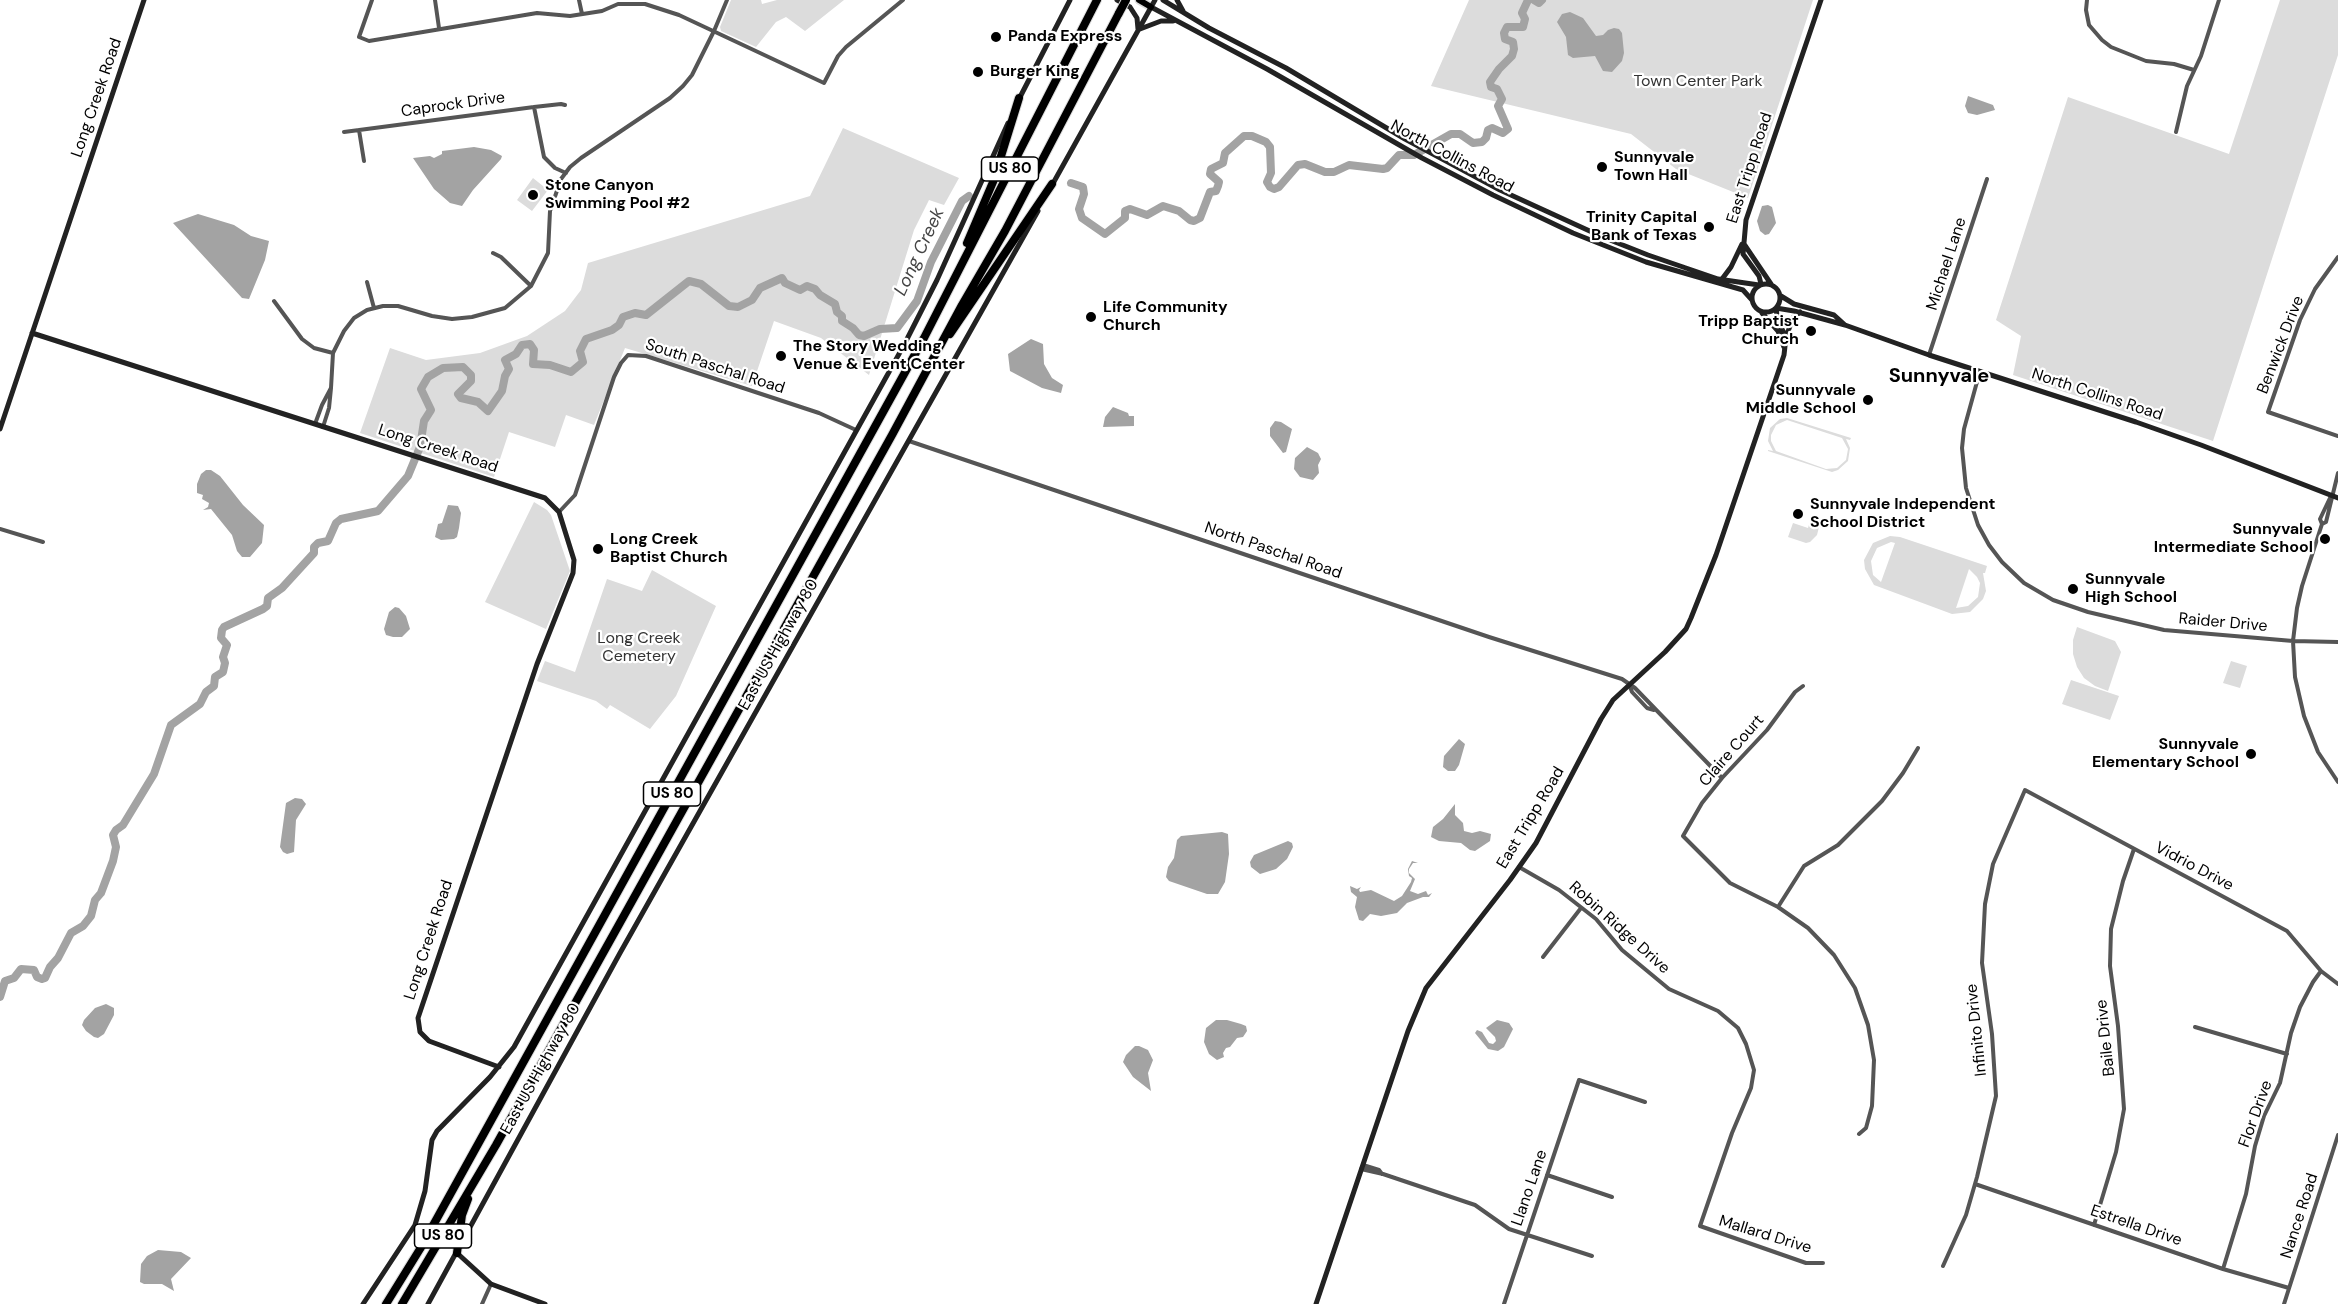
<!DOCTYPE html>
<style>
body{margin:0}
canvas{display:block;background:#fff}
</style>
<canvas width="2338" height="1304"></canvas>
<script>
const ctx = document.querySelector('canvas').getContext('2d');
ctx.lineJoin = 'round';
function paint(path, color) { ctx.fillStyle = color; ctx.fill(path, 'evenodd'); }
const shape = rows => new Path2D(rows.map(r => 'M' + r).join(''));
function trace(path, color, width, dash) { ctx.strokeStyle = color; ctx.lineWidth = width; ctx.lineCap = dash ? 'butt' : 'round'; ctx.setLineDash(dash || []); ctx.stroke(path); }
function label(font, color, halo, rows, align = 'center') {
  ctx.font = font + ' "DM Sans",sans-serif'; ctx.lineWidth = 4.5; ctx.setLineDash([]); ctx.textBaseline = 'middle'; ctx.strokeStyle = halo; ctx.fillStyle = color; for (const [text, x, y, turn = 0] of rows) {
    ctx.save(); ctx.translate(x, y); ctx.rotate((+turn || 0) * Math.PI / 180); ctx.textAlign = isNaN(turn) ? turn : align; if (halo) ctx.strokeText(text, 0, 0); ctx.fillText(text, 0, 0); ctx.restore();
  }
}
paint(shape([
 [731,0,761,0,762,4,777,0,844,0,805,31,786,17,776,22,756,47,721,31,720,27],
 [1469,0,1813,0,1748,198,1676,169,1631,134,1431,86],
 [2280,0,2338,0,2338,55,2213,441,2013,375,2021,336,1996,320,2068,97,2229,154],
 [843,128,959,178,944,205,929,200,914,230,869,375,821,338,774,321,752,386,625,348,594,425,566,415,555,447,509,432,494,477,360,433,390,348,426,360,480,353,527,336,565,311,581,290,588,263,810,196],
 [533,178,548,190,532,211,517,200],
 [1787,418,1851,438,1850,440,1846,439,1850,448,1848,461,1838,470,1832,472,1768,451,1768,450,1773,451,1768,441,1770,428,1780,419],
 [1787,420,1842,438,1848,449,1846,460,1837,468,1826,469,1776,451,1771,441,1771,435,1776,425],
 [534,502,547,510,551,515,570,571,546,629,485,602],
 [1811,518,1818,520,1819,527,1817,535,1810,542,1806,543,1788,537,1793,523,1808,528],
 [1890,536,1900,537,1987,566,1985,573,1983,573,1986,591,1983,599,1970,612,1952,614,1874,585,1865,569,1864,560,1873,543],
 [1891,542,1895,543,1881,582,1873,575,1871,561,1877,548],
 [1969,569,1977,577,1980,583,1978,597,1968,606,1956,608],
 [652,570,716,606,676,696,650,729,610,705,607,709,596,701,537,681,545,661,575,672,607,579,642,591],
 [2077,627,2115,641,2121,652,2108,691,2095,686,2084,678,2077,667,2073,654,2073,640],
 [2231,661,2247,666,2240,688,2223,683],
 [2071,680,2119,696,2110,720,2062,704]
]), '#dcdcdc');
paint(shape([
 [1570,12,1583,18,1596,36,1603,35,1608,30,1614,28,1619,29,1622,33,1624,53,1622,61,1612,72,1603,71,1595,56,1573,58,1568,55,1566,37,1557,22,1562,14],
 [1968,96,1993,105,1995,110,1977,115,1968,113,1965,106],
 [474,147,491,150,502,156,501,159,473,190,462,206,450,203,434,189,413,158,430,156,434,158,442,154,442,151],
 [1768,205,1772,207,1776,223,1769,234,1765,235,1760,231,1757,221,1762,206],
 [198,214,234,225,251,236,269,241,265,260,249,299,242,298,173,223],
 [1031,339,1043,344,1044,364,1052,378,1063,385,1061,393,1042,388,1010,371,1008,354],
 [1113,407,1128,413,1129,416,1134,416,1134,426,1103,427,1105,417],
 [1275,421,1281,422,1292,429,1286,452,1283,453,1270,436,1270,428],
 [1307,447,1318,453,1321,459,1318,465,1319,473,1313,480,1300,477,1294,469,1295,458],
 [206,470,211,470,220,476,243,505,264,525,262,543,250,557,242,557,237,551,232,535,211,509,203,510,208,507,209,503,202,499,203,495,197,493,197,484,201,474],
 [448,505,458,506,461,513,459,528,457,537,454,539,441,540,435,537,438,524,442,523],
 [395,607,399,608,406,616,410,629,402,637,393,637,386,635,384,629,389,612],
 [1459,739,1465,744,1459,765,1455,771,1448,771,1443,767,1444,756],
 [295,798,302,799,306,804,296,820,294,852,287,854,283,852,280,847,286,803],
 [1455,804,1455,815,1463,823,1464,831,1472,833,1480,831,1491,834,1490,841,1475,851,1470,850,1461,843,1439,841,1431,837,1433,827,1443,819],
 [1222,832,1228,834,1229,854,1225,882,1218,894,1207,894,1169,881,1166,877,1168,867,1174,858,1177,840,1181,836],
 [1288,841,1292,843,1293,847,1287,859,1276,869,1260,874,1251,867,1250,862,1254,855],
 [1412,861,1418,863,1413,863,1409,869,1409,873,1415,879,1410,891,1418,894,1426,891,1428,895,1432,893,1429,897,1423,897,1407,903,1397,913,1381,916,1370,914,1363,921,1359,920,1355,907,1357,897,1351,892,1350,886,1357,889,1361,887,1359,890,1360,892,1371,890,1394,901,1402,896,1411,882,1412,878,1409,876,1408,869],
 [106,1004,114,1008,114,1015,104,1034,98,1038,94,1037,86,1031,82,1025,84,1020,95,1008],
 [1216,1020,1227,1020,1241,1024,1246,1026,1247,1031,1243,1037,1237,1038,1230,1047,1226,1048,1223,1053,1224,1057,1217,1060,1209,1054,1204,1042,1206,1028],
 [1497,1020,1509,1023,1513,1029,1504,1047,1498,1051,1488,1049,1475,1033,1477,1030,1482,1032,1489,1043,1493,1044,1496,1041,1495,1037,1486,1028],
 [1135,1046,1139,1046,1148,1050,1153,1060,1148,1073,1151,1091,1133,1077,1123,1062,1126,1055],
 [158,1250,181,1252,191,1258,171,1279,174,1291,162,1284,144,1284,140,1282,141,1264,147,1256]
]), '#a3a3a3');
trace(shape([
 [1534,0,1539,3,1542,0],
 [1071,183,1083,187,1084,194,1079,209,1082,218,1105,234,1125,218,1125,211,1130,209,1147,215,1163,206,1179,211,1190,220,1194,221,1200,218,1210,192,1216,191,1218,186,1219,182,1210,174,1211,169,1223,163,1225,153,1244,136,1252,136,1266,142,1270,147,1271,173,1267,182,1270,187,1274,189,1279,187,1298,165,1305,164,1325,172,1334,172,1349,165,1383,169,1387,168,1399,155,1414,155,1451,134,1460,134,1473,143,1482,142,1486,138,1488,130,1492,128,1503,133,1508,129,1498,106,1502,99,1497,89,1491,87,1490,82,1499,69,1512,56,1514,49,1513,42,1505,39,1504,33,1507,27,1523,27,1525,19,1522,13,1528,0],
 [0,997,5,981,14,978,21,969,34,970,37,977,42,979,45,978,50,967,58,958,71,933,83,926,91,916,95,900,101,893,113,861,116,847,113,835,116,830,123,825,154,774,171,725,200,704,206,692,214,686,215,677,223,672,225,663,223,657,227,645,221,638,222,630,224,627,263,609,267,606,268,598,282,588,314,553,314,547,318,543,328,541,336,523,341,519,378,511,408,476,420,447,424,421,431,410,421,389,428,377,443,368,463,367,471,375,471,381,458,394,461,398,478,402,488,411,502,391,505,376,509,369,505,360,516,354,522,345,530,344,534,350,533,364,550,365,571,372,583,362,580,351,586,339,612,330,619,325,623,317,635,313,646,315,689,281,701,284,729,306,738,307,752,300,760,288,782,278,785,283,800,290,807,286,815,289,820,295,835,304,837,312,842,316,842,321,853,328,859,335,864,336,880,329,897,328,917,301,931,262,962,201,969,196]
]), '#a3a3a3', 8);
const primary = shape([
 [1139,0,1151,7]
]);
const highway = shape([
 [967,243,993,182,1019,98],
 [950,334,1052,184],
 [457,1253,462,1215,468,1199],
 [386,1304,420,1249,924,338,1097,0],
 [402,1304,496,1145,892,435,962,305,1005,231,1119,13]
]);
trace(primary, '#dbdbdb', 9);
trace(highway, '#dbdbdb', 10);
trace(shape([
 [372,0,359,37,369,41,537,13,570,16,602,11,618,4,645,4,679,15,824,83,838,56,846,47,903,0],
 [435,0,439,28],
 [579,0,582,14],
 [2087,0,2086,10,2089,25,2102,40,2111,47,2146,61,2174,64,2194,70],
 [534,107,544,157,555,168,566,173],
 [359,130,364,161],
 [344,132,534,107,561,104,565,105],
 [2176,132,2187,86,2201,56,2219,0],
 [493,253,501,257,531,286],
 [2338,257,2315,289,2300,320,2268,412,2338,436],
 [367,282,374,308],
 [274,301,302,339,314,348,333,353],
 [1929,355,1987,179],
 [1980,371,1964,429,1962,448,1966,488,1978,525,1989,545,2002,562,2024,583,2053,600,2088,612,2164,630,2293,641,2338,642],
 [331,388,333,353,344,331,354,318,367,310,383,306,398,306,432,316,452,319,472,317,505,308,531,286,548,253,550,211,561,179,570,167,581,158,670,98,683,86,692,75,714,31,727,0],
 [315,424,322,405,331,388,329,408,323,427],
 [909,441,1489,637,1622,679,1635,688,1722,778],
 [2338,473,2326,522,2322,524,2302,586,2297,608,2293,641,2295,677,2304,716,2318,752,2338,782],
 [559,512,575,495,614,377,621,363,628,355,646,356,819,413,856,430],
 [2322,524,2320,519,2330,498],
 [0,529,43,542],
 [1629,684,1632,692,1647,708,1654,710],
 [1803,686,1795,692,1767,730,1722,778,1702,803,1683,836,1730,883,1778,907,1808,928,1834,955,1855,988,1868,1025,1874,1060,1872,1106,1866,1128,1859,1134],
 [1519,867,1559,890,1596,919,1622,950,1669,989,1718,1011,1738,1028,1746,1044,1754,1070,1751,1088,1732,1133,1700,1226,1806,1263,1823,1263],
 [1778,907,1804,866,1838,845,1882,801,1903,773,1918,748],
 [1543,957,1581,908],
 [2195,1027,2287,1054],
 [1363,1165,1379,1170,1382,1174],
 [1361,1169,1383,1174,1475,1205,1509,1229,1592,1256],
 [1547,1175,1612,1197],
 [1975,1184,2223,1269,2289,1288],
 [2094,1225,2116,1152,2124,1109,2118,1026,2110,966,2111,929,2123,881,2134,849],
 [1943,1266,1966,1215,1977,1177,1996,1096,1992,1034,1982,963,1985,904,1993,864,2025,790,2287,931,2321,971,2338,984],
 [2223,1269,2246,1194,2255,1146,2264,1116,2280,1083,2291,1033,2300,1007,2313,982,2321,971],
 [482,1304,491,1284],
 [1504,1304,1579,1080,1645,1102],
 [2284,1304,2338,1135]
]), '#555', 4);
trace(shape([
 [1117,0,1130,7,1137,18,1138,29],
 [1163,0,1209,28,1286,68,1405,139,1500,190,1605,238,1648,255,1718,279,1759,285],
 [1177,0,1183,11],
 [1151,7,1267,69,1422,158,1493,195,1573,233,1646,262,1743,290,1752,300],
 [1140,29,1161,21,1173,21],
 [1018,101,1070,0],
 [1051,187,1155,0],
 [1744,244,1771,284],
 [1722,279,1731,267,1742,244],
 '1752 298a14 14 0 1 1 28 0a14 14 0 1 1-28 0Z',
 [1761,284,1759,276,1743,254,1746,220,1821,0],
 [1781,296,1794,304,1834,315,1845,325],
 [1776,308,1794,311,1845,325,1929,355,2136,422,2201,445,2338,498],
 [1762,313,1778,331,1784,347],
 [32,333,545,498,559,512,574,560,573,573,537,664,418,1018,420,1032,429,1041,499,1067],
 [1786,337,1793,318,1800,312],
 [0,429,144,0],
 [457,1253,491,1284,545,1304],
 [363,1304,415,1225,425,1191,432,1140,437,1131,490,1077,514,1047,904,345,937,280,1008,123],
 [428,1304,620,953,1038,211],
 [1316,1304,1408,1031,1426,988,1510,880,1536,843,1601,719,1613,700,1665,652,1686,629,1691,618,1716,555,1784,355,1786,337,1778,321,1776,309]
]), '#222', 5);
trace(primary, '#000', 6);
trace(highway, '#000', 8);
const highwayBridge = shape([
 [1119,13,1126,0]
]);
trace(highwayBridge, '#dbdbdb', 10, []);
trace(highwayBridge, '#000', 8);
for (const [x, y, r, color] of [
 [996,37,6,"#000"],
 [978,72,6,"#000"],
 [1602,167,6,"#000"],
 [533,195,6,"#000"],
 [1709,227,6,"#000"],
 [1091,317,6,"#000"],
 [1811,331,6,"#000"],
 [781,356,6,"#000"],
 [1868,400,6,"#000"],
 [1798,514,6,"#000"],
 [2325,539,6,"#000"],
 [598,549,6,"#000"],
 [2073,589,6,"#000"],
 [2251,754,6,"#000"]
]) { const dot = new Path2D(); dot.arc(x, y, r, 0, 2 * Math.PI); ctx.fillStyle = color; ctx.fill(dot); trace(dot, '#fff', 2); }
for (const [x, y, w] of [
 [1010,169,57],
 [672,794,57],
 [443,1236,57]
]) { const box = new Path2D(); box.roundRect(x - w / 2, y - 12, w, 24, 4.5); ctx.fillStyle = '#fff'; ctx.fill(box); trace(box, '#000', 1.5); }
label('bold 15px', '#000', null, [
 ["US 80",1010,169],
 ["US 80",672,794],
 ["US 80",443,1236]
]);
label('bold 16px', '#000', '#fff', [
 ["Panda Express",1008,37],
 ["Burger King",990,72],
 ["Sunnyvale",1614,158],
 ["Town Hall",1614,176],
 ["Stone Canyon",545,186],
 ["Swimming Pool #2",545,204],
 ["Trinity Capital",1697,218,"right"],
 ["Bank of Texas",1697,236,"right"],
 ["Life Community",1103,308],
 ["Church",1103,326],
 ["Tripp Baptist",1799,322,"right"],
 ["Church",1799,340,"right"],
 ["The Story Wedding",793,347],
 ["Venue & Event Center",793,365],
 ["Sunnyvale",1856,391,"right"],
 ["Middle School",1856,409,"right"],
 ["Sunnyvale Independent",1810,505],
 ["School District",1810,523],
 ["Sunnyvale",2313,530,"right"],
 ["Intermediate School",2313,548,"right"],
 ["Long Creek",610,540],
 ["Baptist Church",610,558],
 ["Sunnyvale",2085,580],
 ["High School",2085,598],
 ["Sunnyvale",2239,745,"right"],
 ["Elementary School",2239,763,"right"]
], 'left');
label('16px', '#333', '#fff', [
 ["Town Center Park",1698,82],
 ["Long Creek",639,639],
 ["Cemetery",639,657]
]);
label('16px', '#000', '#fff', [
 ["Long Creek Road",97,98,-71],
 ["Caprock Drive",453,105,-8],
 ["North Collins Road",1452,157,28],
 ["East Tripp Road",1750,168,-72],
 ["Michael Lane",1947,264,-72],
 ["Benwick Drive",2281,345,-69],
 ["South Paschal Road",715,367,18],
 ["North Collins Road",2097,395,18],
 ["Long Creek Road",438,449,18],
 ["North Paschal Road",1273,551,19],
 ["Raider Drive",2223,623,5],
 ["East US Highway 80",779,645,-61],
 ["Claire Court",1732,751,-49],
 ["East Tripp Road",1531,818,-59],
 ["Vidrio Drive",2194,867,28],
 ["Robin Ridge Drive",1619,928,42],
 ["Long Creek Road",429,940,-72],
 ["Infinito Drive",1977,1030,-96],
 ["Baile Drive",2106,1038,-96],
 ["East US Highway 80",541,1069,-61],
 ["Flor Drive",2256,1114,-70],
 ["Llano Lane",1530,1188,-71],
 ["Nance Road",2300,1216,-72],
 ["Estrella Drive",2136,1226,19],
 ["Mallard Drive",1765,1235,17]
]);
label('italic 18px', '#444', '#fff', [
 ["Long Creek",920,252,-65]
]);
label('bold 20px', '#000', '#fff', [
 ["Sunnyvale",1939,377]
]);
</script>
